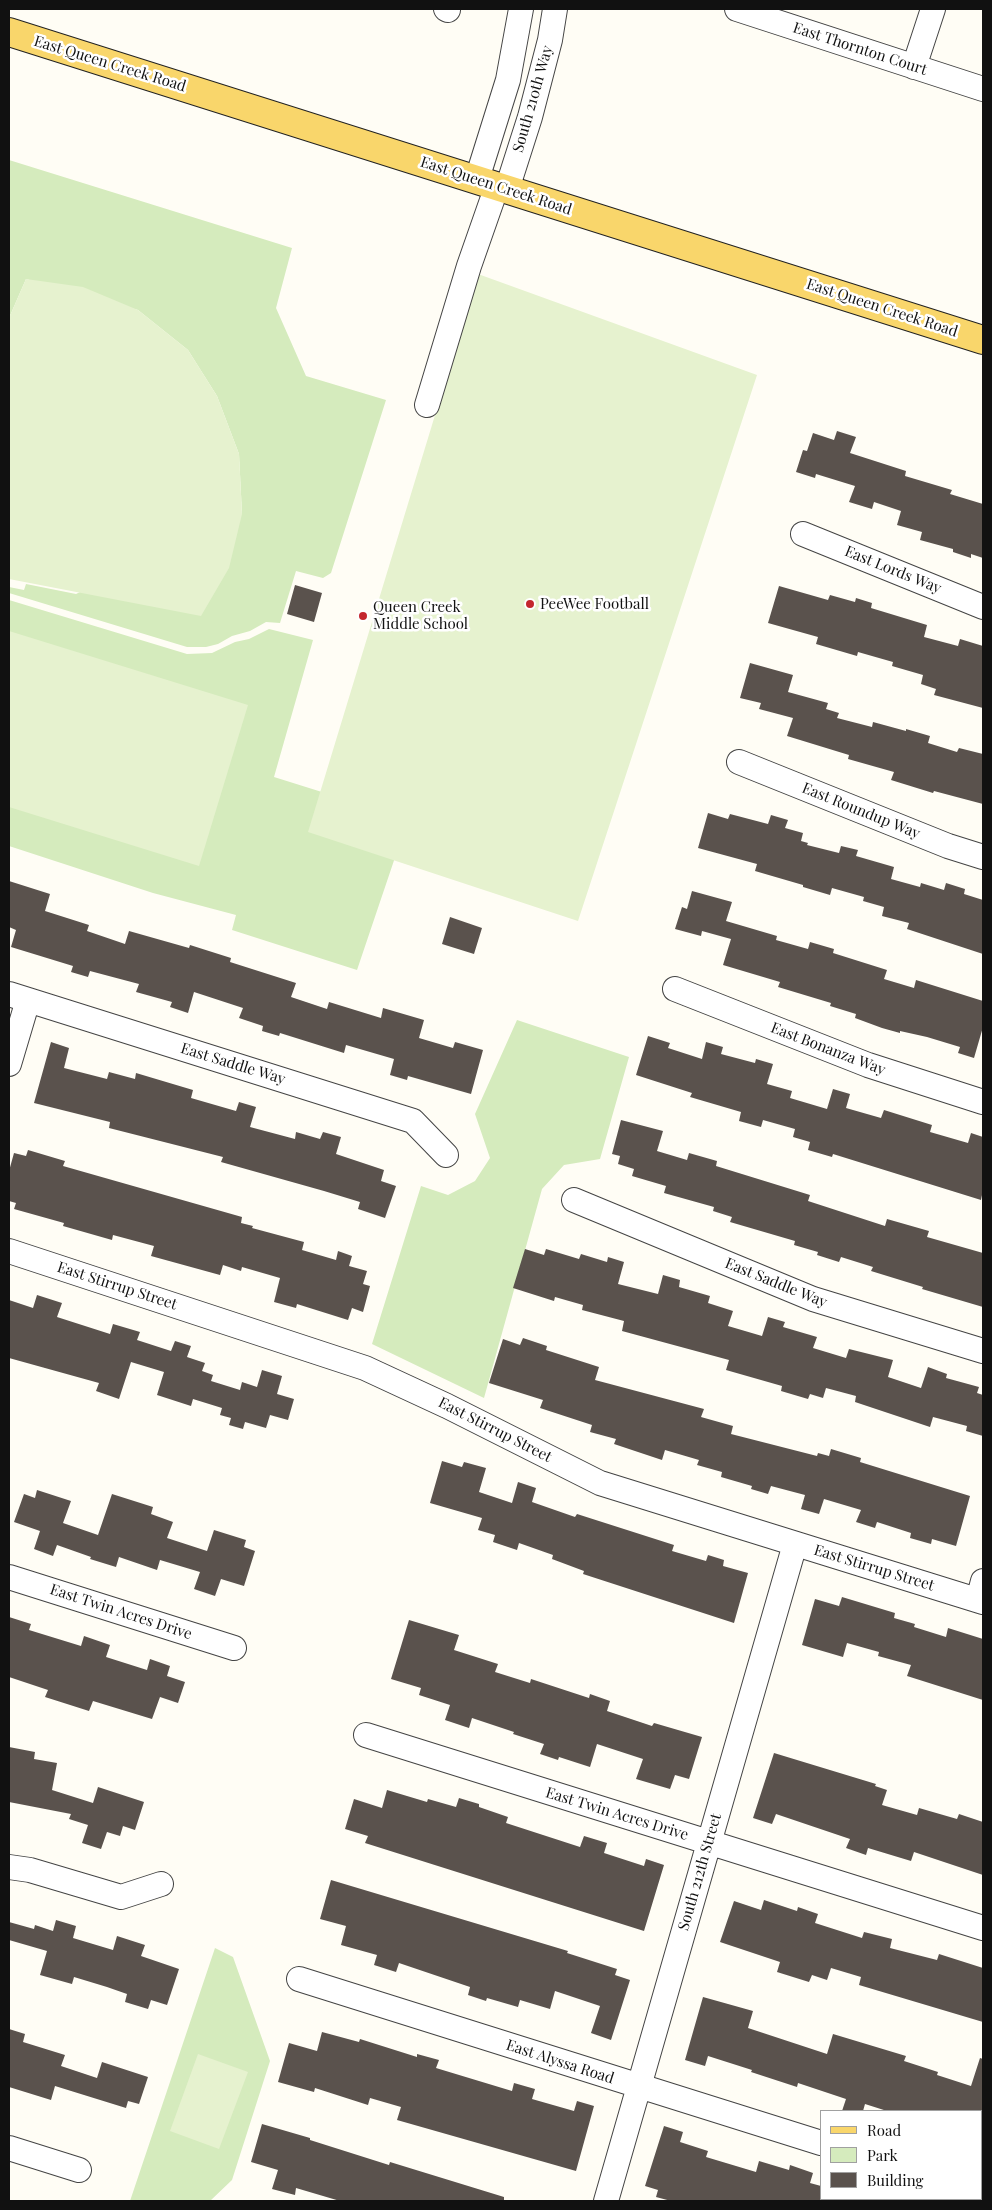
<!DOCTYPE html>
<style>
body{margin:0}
#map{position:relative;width:992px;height:2210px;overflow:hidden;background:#fffdf5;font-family:"Playfair Display",serif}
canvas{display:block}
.frame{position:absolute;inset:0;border:10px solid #111;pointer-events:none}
.legend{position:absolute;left:820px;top:2110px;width:162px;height:90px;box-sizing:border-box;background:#fff;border:1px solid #a0a0a0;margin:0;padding:6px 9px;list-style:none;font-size:15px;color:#111}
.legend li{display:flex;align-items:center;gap:10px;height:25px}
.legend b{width:25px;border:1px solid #a0a0a0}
</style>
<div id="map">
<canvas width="992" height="2210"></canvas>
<div class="frame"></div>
<ul class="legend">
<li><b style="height:6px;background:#f9d66b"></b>Road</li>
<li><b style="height:14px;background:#d5ebbd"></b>Park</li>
<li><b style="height:14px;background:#5a524d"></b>Building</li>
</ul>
</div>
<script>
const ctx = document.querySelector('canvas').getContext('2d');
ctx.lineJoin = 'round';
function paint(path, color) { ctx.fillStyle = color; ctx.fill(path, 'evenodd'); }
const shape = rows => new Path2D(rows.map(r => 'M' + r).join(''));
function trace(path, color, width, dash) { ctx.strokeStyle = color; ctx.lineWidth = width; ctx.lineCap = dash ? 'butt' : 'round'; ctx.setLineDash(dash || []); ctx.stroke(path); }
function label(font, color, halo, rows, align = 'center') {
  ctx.font = font + ' "Playfair Display",serif'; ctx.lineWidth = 5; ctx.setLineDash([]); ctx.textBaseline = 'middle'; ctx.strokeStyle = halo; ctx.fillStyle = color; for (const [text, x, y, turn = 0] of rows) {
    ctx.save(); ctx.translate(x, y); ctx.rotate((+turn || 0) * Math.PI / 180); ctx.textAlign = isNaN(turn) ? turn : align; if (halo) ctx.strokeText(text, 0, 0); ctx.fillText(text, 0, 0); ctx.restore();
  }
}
paint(shape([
 [9,160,292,248,276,308,306,376,386,400,331,573,323,578,296,571,280,623,266,622,250,631,232,636,218,644,206,647,187,647,9,593,9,587,24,590,26,584,76,594,242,514,239,454,217,396,188,350,138,310,26,279,9,318],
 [9,600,187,654,212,653,235,642,249,639,269,629,313,640,274,777,408,819,357,970,232,930,236,915,153,893,9,846],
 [517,1020,629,1057,600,1159,564,1165,542,1189,484,1398,372,1344,421,1186,448,1195,475,1181,490,1158,475,1114],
 [215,1948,233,1957,270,2061,232,2180,210,2201,130,2201]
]), '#d5ebbd');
paint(shape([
 [478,274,757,375,578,921,308,832],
 [26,279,83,287,138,310,188,350,217,396,239,454,242,514,229,568,201,616,9,579,9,318],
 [9,631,248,705,199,866,9,807],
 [198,2054,248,2072,219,2149,170,2131]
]), '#e6f2cf');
paint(shape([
 [837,431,856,437,850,453,906,471,905,476,952,490,950,494,983,504,983,558,971,554,971,558,953,552,953,549,920,540,922,532,897,525,901,511,874,502,872,509,849,502,855,486,816,474,815,478,796,472,803,450,807,451,813,433,834,440],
 [295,585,322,593,314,622,287,614],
 [779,586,828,600,830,595,855,602,856,598,872,603,871,608,927,625,924,637,958,646,960,639,983,646,983,708,934,695,936,689,921,684,923,675,892,666,893,662,858,652,857,656,816,644,818,637,768,623],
 [750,663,793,675,788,692,828,703,826,709,839,713,837,718,872,727,873,722,906,731,906,729,930,736,928,743,957,752,959,748,983,754,983,804,934,791,933,793,891,780,894,772,848,759,849,755,787,736,793,718,759,709,761,703,740,698],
 [708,813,728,819,730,814,768,824,771,815,788,820,785,828,803,833,801,841,808,843,807,845,839,853,841,846,858,850,856,856,894,867,891,879,920,887,921,883,944,890,946,883,965,889,964,894,983,900,983,954,907,929,909,923,882,916,884,907,863,901,864,897,832,888,830,895,803,887,803,885,755,871,757,864,698,848],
 [9,881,50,894,45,911,89,925,87,931,125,944,129,931,189,948,190,945,231,958,230,962,296,983,291,997,327,1009,329,1002,381,1018,383,1008,424,1020,419,1038,453,1048,455,1042,483,1050,471,1094,408,1076,407,1080,390,1075,394,1059,346,1045,344,1053,280,1033,279,1036,262,1031,263,1026,239,1018,243,1008,194,992,188,1013,170,1007,172,1002,136,992,139,984,90,971,88,977,71,972,73,966,11,947,16,930,9,927],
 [692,891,732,902,726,921,777,936,776,940,808,949,810,942,834,949,833,953,887,970,884,979,914,988,916,980,983,1001,983,1027,974,1058,958,1053,960,1047,927,1037,900,1031,900,1033,882,1028,855,1018,856,1014,830,1006,831,1003,778,987,780,982,723,965,731,939,702,931,701,936,675,929,682,907,687,909],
 [450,917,482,928,474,954,442,944],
 [648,1036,670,1043,668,1048,702,1059,706,1042,723,1047,721,1054,755,1063,756,1059,773,1064,767,1084,792,1091,790,1098,827,1109,833,1089,850,1094,846,1108,881,1118,884,1110,932,1125,930,1132,968,1143,971,1133,983,1137,983,1190,981,1200,833,1154,832,1157,808,1150,810,1142,793,1137,795,1129,763,1120,761,1127,739,1121,741,1112,690,1097,692,1093,636,1075],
 [51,1042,69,1048,64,1068,107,1079,109,1072,135,1079,136,1073,193,1090,191,1098,236,1111,239,1102,256,1107,250,1127,295,1139,296,1132,320,1139,323,1132,341,1137,336,1154,384,1170,381,1181,396,1186,385,1218,358,1209,360,1202,324,1191,221,1162,223,1157,109,1128,110,1122,34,1103],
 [621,1120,663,1131,657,1151,687,1160,689,1153,717,1161,716,1166,810,1195,808,1201,885,1226,887,1219,929,1231,927,1237,983,1253,983,1307,922,1289,923,1287,871,1271,873,1267,841,1257,839,1262,817,1255,818,1252,794,1245,795,1241,730,1222,732,1217,713,1211,714,1207,664,1193,666,1186,632,1176,634,1169,618,1164,620,1156,612,1154],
 [28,1150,65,1161,63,1166,242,1217,241,1223,253,1226,252,1228,304,1242,302,1250,336,1260,338,1251,352,1256,349,1266,367,1271,363,1284,370,1286,363,1312,352,1308,348,1320,297,1304,296,1308,274,1302,280,1278,242,1267,241,1271,223,1265,220,1275,151,1256,154,1246,113,1235,112,1240,63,1226,64,1223,14,1209,16,1203,9,1201,9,1171,14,1153,26,1156],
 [525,1249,544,1255,546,1249,579,1259,581,1254,607,1262,608,1257,624,1262,618,1284,658,1294,663,1275,680,1280,679,1287,710,1296,708,1303,733,1311,728,1326,762,1336,768,1317,785,1322,783,1327,817,1337,813,1348,846,1358,849,1349,893,1360,888,1377,921,1388,928,1367,947,1374,946,1378,979,1387,977,1393,983,1395,983,1436,966,1431,967,1426,933,1417,930,1427,855,1402,856,1396,826,1388,823,1398,810,1394,808,1399,781,1391,782,1386,726,1370,729,1360,622,1331,624,1321,582,1310,583,1305,555,1297,554,1301,513,1288],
 [37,1295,62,1303,57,1317,110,1334,113,1324,140,1332,137,1340,171,1351,175,1341,191,1346,187,1357,205,1363,202,1371,213,1375,211,1381,240,1390,242,1382,257,1387,262,1370,282,1376,277,1394,294,1399,288,1420,270,1415,266,1428,245,1422,243,1429,229,1425,231,1418,220,1415,222,1408,193,1399,191,1406,157,1395,164,1372,131,1362,119,1399,96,1391,99,1383,9,1358,9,1300,33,1308],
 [523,1338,547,1346,546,1350,599,1367,595,1380,704,1409,701,1417,733,1426,731,1434,817,1456,818,1453,829,1456,831,1449,861,1458,860,1462,970,1496,956,1546,932,1539,931,1544,910,1538,911,1533,877,1522,875,1528,856,1522,861,1510,824,1499,819,1514,801,1509,805,1495,771,1486,768,1494,751,1489,752,1486,721,1477,722,1472,697,1465,699,1460,665,1450,662,1460,614,1444,616,1439,590,1432,592,1425,540,1408,543,1400,489,1383,503,1339,520,1345],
 [442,1461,462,1467,464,1462,486,1468,479,1492,512,1503,518,1482,536,1488,532,1502,575,1517,577,1514,674,1545,672,1551,706,1561,708,1555,724,1560,723,1566,748,1573,734,1623,583,1574,584,1571,552,1559,553,1555,519,1543,517,1550,493,1542,495,1535,478,1530,482,1518,430,1503],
 [37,1490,71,1501,63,1523,98,1535,112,1494,153,1507,151,1514,173,1522,167,1538,207,1551,214,1530,246,1540,244,1547,255,1551,244,1586,221,1579,215,1596,194,1589,200,1572,160,1560,157,1570,119,1557,116,1567,90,1559,91,1557,57,1545,53,1556,34,1549,40,1531,14,1522,24,1494,35,1498],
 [842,1597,895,1613,894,1618,915,1624,914,1627,946,1637,948,1628,983,1639,983,1700,907,1676,911,1665,878,1656,879,1652,847,1643,843,1657,802,1645,815,1599,839,1606],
 [9,1617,31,1624,29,1630,81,1646,84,1636,110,1645,106,1657,147,1670,150,1659,170,1666,167,1676,185,1682,178,1703,160,1697,152,1719,93,1701,89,1711,45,1697,48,1690,9,1677],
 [409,1620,459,1635,454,1650,498,1664,495,1672,530,1683,531,1679,589,1698,590,1694,610,1701,607,1711,652,1726,654,1723,702,1737,689,1779,675,1775,670,1789,636,1779,643,1759,597,1744,590,1767,559,1757,558,1760,540,1754,544,1744,513,1734,514,1732,472,1718,469,1728,445,1720,450,1705,419,1695,421,1688,391,1679],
 [9,1747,35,1752,34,1759,57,1763,52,1790,93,1803,98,1787,144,1802,135,1830,123,1826,120,1836,107,1832,101,1849,82,1843,88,1825,69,1819,71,1814,9,1802],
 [774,1753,876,1784,875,1786,887,1790,882,1805,917,1815,919,1808,957,1819,959,1814,983,1822,983,1875,914,1852,911,1861,868,1848,866,1855,846,1848,850,1839,776,1814,772,1824,753,1818],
 [387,1790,427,1802,428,1799,456,1807,459,1798,479,1804,479,1807,508,1817,506,1823,580,1847,584,1836,607,1843,604,1853,644,1866,646,1859,664,1865,644,1931,365,1843,368,1836,345,1829,354,1799,382,1808],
 [331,1880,568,1951,567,1953,617,1969,615,1975,630,1980,611,2040,591,2033,600,2006,555,1991,550,2009,520,2000,518,2007,487,1998,486,2001,468,1995,470,1987,399,1963,396,1972,374,1965,377,1955,341,1945,346,1926,320,1919],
 [764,1900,797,1911,798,1907,818,1914,815,1923,862,1938,864,1932,892,1939,890,1948,937,1960,939,1954,983,1968,983,2022,859,1985,861,1977,831,1968,827,1980,812,1975,809,1982,777,1972,780,1962,720,1942,734,1901,761,1910],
 [56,1920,76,1926,73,1938,113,1950,117,1936,145,1945,141,1956,179,1969,167,2005,151,2000,148,2009,125,2002,127,1994,107,1987,74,1977,72,1984,40,1975,47,1951,9,1940,9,1922,34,1929,35,1925,53,1931],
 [703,1997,753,2011,748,2028,827,2054,833,2034,906,2056,904,2061,938,2072,937,2075,971,2086,980,2058,983,2059,983,2111,887,2111,865,2104,863,2111,842,2111,846,2099,798,2083,797,2087,751,2072,752,2070,708,2056,705,2066,685,2060],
 [9,2029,25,2034,23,2042,65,2055,61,2066,97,2078,102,2062,148,2077,139,2104,128,2101,126,2108,55,2086,51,2100,9,2087],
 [322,2032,359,2042,360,2039,417,2057,417,2054,439,2060,436,2068,512,2091,514,2083,535,2089,532,2099,574,2111,577,2101,594,2106,576,2171,397,2120,401,2107,370,2098,368,2105,315,2088,314,2092,278,2082,289,2043,317,2051],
 [262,2124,310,2138,310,2140,389,2165,390,2162,504,2197,504,2201,340,2201,296,2188,295,2195,272,2189,278,2170,251,2162],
 [664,2126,683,2132,680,2142,708,2151,706,2157,756,2172,759,2161,789,2170,790,2165,813,2173,810,2183,821,2186,821,2201,671,2201,656,2197,658,2190,645,2186]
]), '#5a524d');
const minor = shape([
 [446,9,448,10],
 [737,9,983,89],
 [914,67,933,9],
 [477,179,508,80,521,9],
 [507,189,530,117,550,40,555,9],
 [427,405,469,266,497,186],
 [803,534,983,607],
 [739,762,948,846,983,857],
 [675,989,868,1065,983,1102],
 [9,994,413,1121,446,1155],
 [9,1064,28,1000],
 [574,1200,813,1299,983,1351],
 [9,1251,365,1368,447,1406,600,1483,983,1602],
 [9,1577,234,1648],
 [978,1600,983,1581],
 [366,1735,983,1928],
 [9,1867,30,1870,121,1897,161,1884],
 [299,1979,821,2143],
 [9,2148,79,2170],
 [981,2192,983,2193],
 [606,2201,795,1544]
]);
const major = shape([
 [9,32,983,340]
]);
trace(minor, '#444', 26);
trace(major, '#222', 30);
trace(minor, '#fff', 24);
trace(major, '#f9d66b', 28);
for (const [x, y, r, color] of [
 [530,604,5,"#c4262e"],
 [363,616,5,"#c4262e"]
]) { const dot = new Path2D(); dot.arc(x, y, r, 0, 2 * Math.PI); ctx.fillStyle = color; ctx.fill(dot); trace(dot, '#fff', 2); }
label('15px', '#111', '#fff', [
 ["East Thornton Court",860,49,18],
 ["East Queen Creek Road",110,64,17],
 ["South 210th Way",533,99,-74],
 ["East Queen Creek Road",496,186,18],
 ["East Queen Creek Road",882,308,18],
 ["East Lords Way",893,570,22],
 ["East Roundup Way",861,811,22],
 ["East Bonanza Way",828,1049,21],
 ["East Saddle Way",233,1064,17],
 ["East Saddle Way",776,1283,22],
 ["East Stirrup Street",117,1286,18],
 ["East Stirrup Street",495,1430,27],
 ["East Stirrup Street",874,1568,17],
 ["East Twin Acres Drive",121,1612,18],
 ["East Twin Acres Drive",617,1814,17],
 ["South 212th Street",700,1872,-74],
 ["East Alyssa Road",560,2062,18]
]);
label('15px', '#111', '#fff', [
 ["PeeWee Football",540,604],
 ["Queen Creek",373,607],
 ["Middle School",373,624]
], 'left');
</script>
